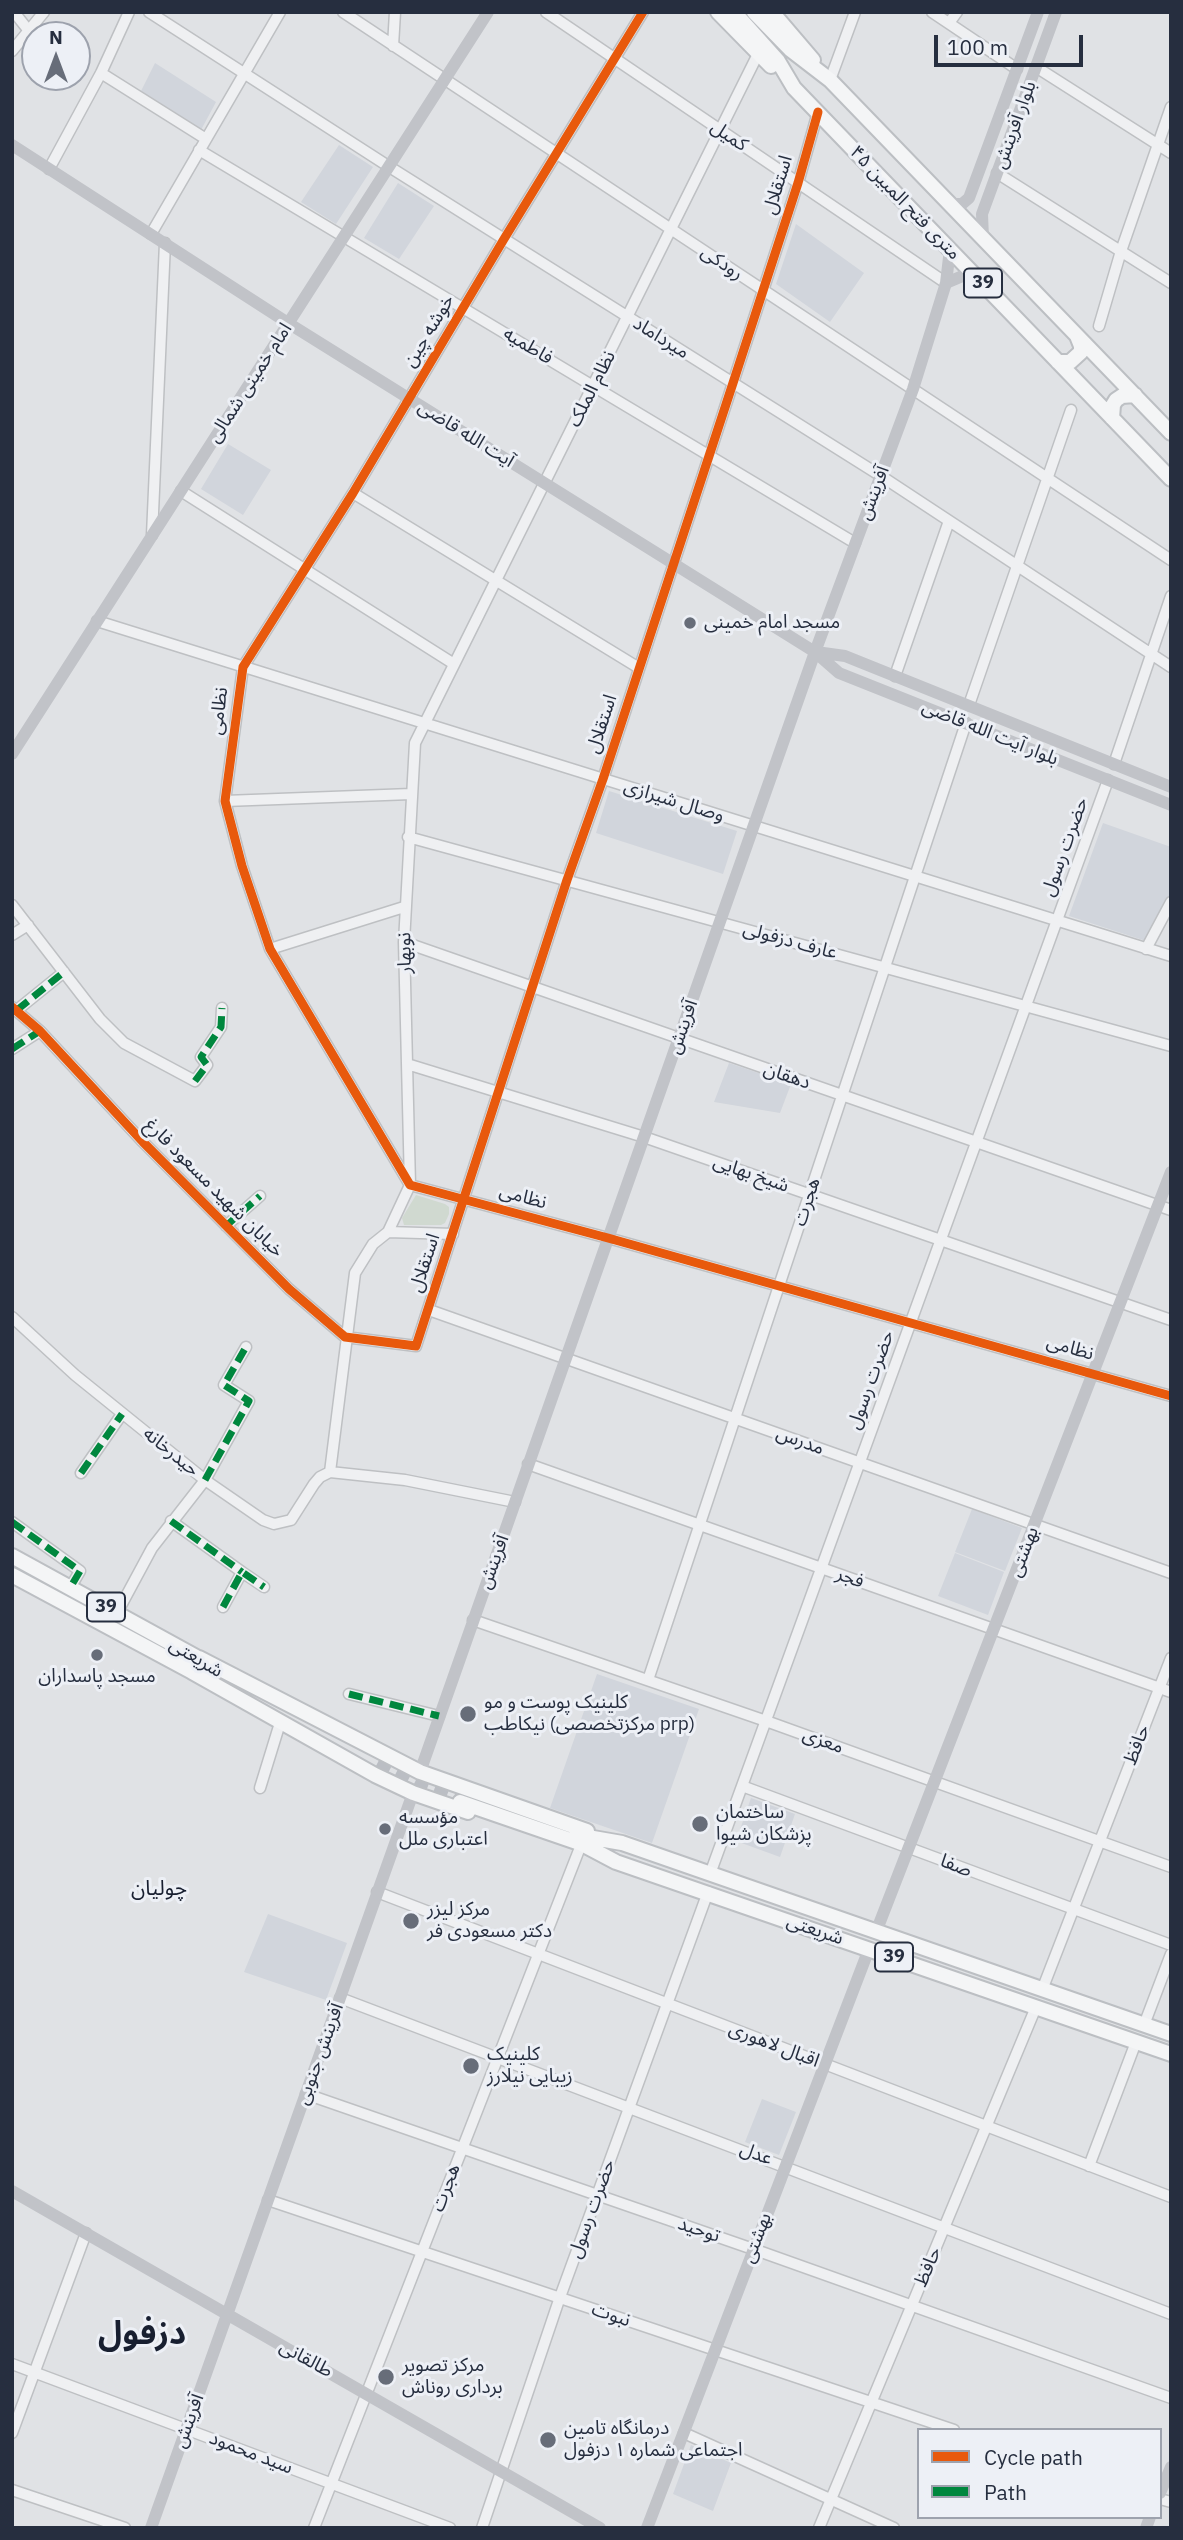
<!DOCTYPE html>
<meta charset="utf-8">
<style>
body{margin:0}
#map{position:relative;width:1183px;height:2540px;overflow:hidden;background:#e0e2e5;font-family:"IBM Plex Sans",sans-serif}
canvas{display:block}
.frame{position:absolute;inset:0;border:14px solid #262e3f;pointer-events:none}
.legend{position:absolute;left:917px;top:2428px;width:245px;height:91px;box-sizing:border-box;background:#edf0f6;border:2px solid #9da2ad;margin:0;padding:9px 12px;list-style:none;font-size:21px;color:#262e3f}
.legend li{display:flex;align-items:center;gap:14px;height:35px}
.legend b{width:35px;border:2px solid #9da2ad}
.north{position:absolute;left:21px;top:21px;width:70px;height:70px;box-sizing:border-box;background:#edf0f6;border:2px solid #9da2ad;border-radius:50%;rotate:0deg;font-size:19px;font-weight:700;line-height:28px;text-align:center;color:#262e3f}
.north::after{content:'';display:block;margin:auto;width:24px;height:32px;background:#676d79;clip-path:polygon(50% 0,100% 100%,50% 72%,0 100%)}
.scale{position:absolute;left:934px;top:35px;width:149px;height:32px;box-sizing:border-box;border:4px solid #262e3f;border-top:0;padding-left:9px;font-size:21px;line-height:24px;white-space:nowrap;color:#262e3f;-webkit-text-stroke:5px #edf0f6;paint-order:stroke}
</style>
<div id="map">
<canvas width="1183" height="2540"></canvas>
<div class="frame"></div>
<ul class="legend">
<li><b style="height:9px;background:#e8590c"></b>Cycle path</li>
<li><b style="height:9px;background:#00873e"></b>Path</li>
</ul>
<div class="north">N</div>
<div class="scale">100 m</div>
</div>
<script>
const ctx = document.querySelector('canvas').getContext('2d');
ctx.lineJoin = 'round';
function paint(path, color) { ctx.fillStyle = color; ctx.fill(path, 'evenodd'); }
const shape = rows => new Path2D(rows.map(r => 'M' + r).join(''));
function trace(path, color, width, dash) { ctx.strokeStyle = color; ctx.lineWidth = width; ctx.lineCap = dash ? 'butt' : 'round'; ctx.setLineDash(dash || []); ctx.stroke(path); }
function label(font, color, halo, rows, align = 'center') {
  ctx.font = font + ' "IBM Plex Sans","Noto Sans Arabic",sans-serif'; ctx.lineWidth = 6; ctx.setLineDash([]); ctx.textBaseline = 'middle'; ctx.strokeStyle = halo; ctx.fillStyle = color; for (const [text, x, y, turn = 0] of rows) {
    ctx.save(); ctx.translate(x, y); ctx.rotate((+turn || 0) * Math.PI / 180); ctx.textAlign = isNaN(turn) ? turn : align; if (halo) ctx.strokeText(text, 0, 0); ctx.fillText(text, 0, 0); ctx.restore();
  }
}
paint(shape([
 [155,63,216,102,201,130,140,93],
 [339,145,373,167,336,224,301,202],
 [398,183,434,206,399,259,364,238],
 [796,224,864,273,830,322,776,284],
 [228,444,271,470,243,515,201,489],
 [609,791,737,831,723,874,596,833],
 [1103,823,1171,847,1171,895,1146,941,1069,916],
 [729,1063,791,1084,780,1113,714,1102],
 [972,1509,1022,1528,1005,1571,955,1552],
 [955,1553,1004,1572,988,1615,938,1596],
 [597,1674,699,1709,652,1843,550,1808],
 [751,1798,795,1814,780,1857,736,1841],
 [268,1914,347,1943,326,2000,244,1972],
 [762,2099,796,2112,779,2155,745,2142],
 [691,2445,731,2463,713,2511,673,2494]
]), '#d1d5dc');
paint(shape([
 [416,1195,445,1204,449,1207,449,1214,445,1223,441,1225,404,1225,402,1218]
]), '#d0d9d0');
trace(shape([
 [376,1766,414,1785,460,1802]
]), '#bbbec4', 14, [14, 7]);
const street = shape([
 [14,12,29,31],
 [149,12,388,166,881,476,1171,667],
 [343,12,1171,560],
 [546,12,946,283],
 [643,12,504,239,353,493,243,667,225,801,242,866,270,949,410,1185,608,1238,1171,1396],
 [932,12,1017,69],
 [949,23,957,12],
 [393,46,395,12],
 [12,51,44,12],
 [1036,67,1171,153],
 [101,73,206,139],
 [830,80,855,12],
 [199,150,855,543],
 [49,169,101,73,129,12],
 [997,173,1171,283],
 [151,234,280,12],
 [1099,326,1121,251,1171,107],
 [181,491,454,664],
 [353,493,639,668],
 [152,535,165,243],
 [97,621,1171,956],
 [895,676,949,521],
 [969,705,1071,410],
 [1114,764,1171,596],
 [225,801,411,794],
 [408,837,1171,1046],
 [12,905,100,1019,124,1043,195,1081,207,1065,201,1057,221,1027,222,1008],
 [12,935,28,925],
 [404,942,1171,1210],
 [270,949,404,907],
 [1146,949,1171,902],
 [12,1007,40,1031,143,1142,289,1289,345,1337,416,1346,567,880,603,779,733,383,798,183,818,112],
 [17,1010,64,972],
 [12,1049,40,1031],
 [407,1064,644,1137,1171,1320],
 [226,1226,260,1196],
 [388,1232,453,1234],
 [429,1310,1171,1573],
 [12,1317,75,1375,205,1480,263,1520,274,1524,291,1520,314,1484,320,1477,330,1472,405,1480,515,1502],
 [528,1464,1171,1692],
 [330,1472,355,1273,373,1244,388,1232,410,1185,404,942,415,743,758,54],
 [81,1473,122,1414],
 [171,1521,242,1572],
 [12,1522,80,1571,70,1588],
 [223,1607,242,1572,264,1587],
 [117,1613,152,1548,205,1480,249,1401,224,1385,246,1347],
 [473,1620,766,1721,1171,1867],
 [648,1680,966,723],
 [349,1694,439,1716],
 [742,1786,1171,1945],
 [260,1788,280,1723],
 [710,1874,1108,780],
 [377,1892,1171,2197],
 [1042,1990,1171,1658],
 [340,1998,1171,2314],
 [1144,2025,1171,1954],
 [306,2094,753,2249,1171,2398],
 [1089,2166,1136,2042],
 [268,2200,954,2430],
 [12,2364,450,2528],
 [12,2433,86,2233],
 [684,2433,894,2528],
 [12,2490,125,2528],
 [1160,2499,1171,2502],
 [314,2528,579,1850],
 [482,2528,560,2297,708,1892],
 [819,2528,1036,2007]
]);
const primary = shape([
 [718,12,771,66],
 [734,12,778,61,794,88,1171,479],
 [754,12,791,50,830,80,1171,433],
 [772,12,813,60],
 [1058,362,1070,362,1081,352,1081,346,1077,336],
 [1112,418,1113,405,1116,400,1122,396,1135,395],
 [12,1556,207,1663],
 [12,1575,200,1676],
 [199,1658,420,1772,587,1831],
 [192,1672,375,1775,413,1793,468,1812],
 [460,1802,582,1844,616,1862,1171,2054],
 [576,1835,622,1843,1171,2034]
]);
trace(street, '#bec0c3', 13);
trace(primary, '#bcbfc3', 18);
trace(street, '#eff0f2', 10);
trace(shape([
 [12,145,288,323,815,652,839,673,1171,805],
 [947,200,954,204,962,204,969,198,1038,12],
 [983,238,982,214,1056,12],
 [946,283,972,272],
 [816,652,845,656,1171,787],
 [12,754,488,12],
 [420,1772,815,652,913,389,946,283,950,249],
 [876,1932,1171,1172],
 [12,2191,600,2528],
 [1160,2493,1171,2467],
 [151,2528,413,1793],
 [647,2528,869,1949],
 [1146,2528,1150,2517]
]), '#c1c3c8', 12);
trace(primary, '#f4f5f6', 14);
trace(shape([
 [17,1010,64,972],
 [12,1049,40,1031],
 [195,1081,207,1065,201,1057,221,1027,222,1008],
 [226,1226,260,1196],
 [81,1473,122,1414],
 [205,1480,249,1401,224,1385,246,1347],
 [171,1521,242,1572],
 [12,1522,80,1571,70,1588],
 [223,1607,242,1572,264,1587],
 [349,1694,439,1716]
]), '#00873e', 7, [14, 7]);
trace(shape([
 [643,12,504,239,353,493,243,667,225,801,242,866,270,949,410,1185,608,1238,1171,1396],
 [12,1007,40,1031,143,1142,289,1289,345,1337,416,1346,567,880,603,779,733,383,798,183,818,112]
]), '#e8590c', 9);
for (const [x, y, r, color] of [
 [690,623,7,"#676d79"],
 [97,1655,7,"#676d79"],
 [468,1714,9,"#676d79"],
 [700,1824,9,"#676d79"],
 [385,1829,7,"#676d79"],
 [411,1921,9,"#676d79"],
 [471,2066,9,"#676d79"],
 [386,2377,9,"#676d79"],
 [548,2440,9,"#676d79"]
]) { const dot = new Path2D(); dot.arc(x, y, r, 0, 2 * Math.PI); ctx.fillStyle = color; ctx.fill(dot); trace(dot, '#edf0f6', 2.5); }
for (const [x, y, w] of [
 [983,283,38],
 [106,1607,38],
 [894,1957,38]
]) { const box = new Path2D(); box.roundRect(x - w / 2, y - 14.5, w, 29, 5); ctx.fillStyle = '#edf0f6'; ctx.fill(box); trace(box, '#262e3f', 2); }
label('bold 18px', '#262e3f', null, [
 ["39",983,283],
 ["39",106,1607],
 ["39",894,1957]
]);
label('19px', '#262e3f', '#edf0f6', [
 ["بلوار آفرینش",1015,125,-70],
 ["کمیل",729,136,34],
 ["استقلال",778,185,-73],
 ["۴۵ متری فتح المبین",905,203,46],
 ["رودکی",722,263,34],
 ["خوشه چین",429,331,-59],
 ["میرداماد",661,338,32],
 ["فاطمیه",528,346,31],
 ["امام خمینی شمالی",250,383,-57],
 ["نظام الملک",592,389,-63],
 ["آیت الله قاضی",466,434,32],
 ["آفرینش",874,493,-69],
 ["نظامی",219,711,-83],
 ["استقلال",602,724,-72],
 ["بلوار آیت الله قاضی",990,733,22],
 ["وصال شیرازی",674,801,17],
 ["حضرت رسول",1065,847,-70],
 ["عارف دزفولی",790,941,15],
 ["نوبهار",405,953,-91],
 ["آفرینش",683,1027,-71],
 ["دهقان",787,1076,19],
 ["شیخ بهایی",751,1174,19],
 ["خیابان شهید مسعود فارغ",214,1188,45],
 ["نظامی",523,1197,15],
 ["هجرت",807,1202,-72],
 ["استقلال",425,1263,-72],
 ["نظامی",1070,1348,16],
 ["حضرت رسول",871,1380,-70],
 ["مدرس",800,1441,20],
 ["حیدرخانه",171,1452,39],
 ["بهشتی",1024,1552,-69],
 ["آفرینش",494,1562,-70],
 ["فجر",850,1578,20],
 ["شریعتی",196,1658,31],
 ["معزی",823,1741,20],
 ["حافظ",1137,1745,-69],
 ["صفا",956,1866,21],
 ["شریعتی",815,1930,19],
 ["اقبال لاهوری",774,2045,21],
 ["آفرینش جنوبی",320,2054,-70],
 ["عدل",756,2154,21],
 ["هجرت",446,2188,-69],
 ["حضرت رسول",592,2209,-70],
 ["توحید",699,2230,19],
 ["بهشتی",757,2238,-69],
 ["حافظ",928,2267,-67],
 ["نبوت",611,2315,19],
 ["طالقانی",306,2359,29],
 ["آفرینش",189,2421,-70],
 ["سید محمود",251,2453,21]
]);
label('19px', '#262e3f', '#edf0f6', [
 ["مسجد امام خمینی",704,623],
 ["مسجد پاسداران",97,1677,"center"],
 ["کلینیک پوست و مو",484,1703],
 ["نیکاطب (مرکزتخصصی prp)",484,1725],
 ["ساختمان",716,1813],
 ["پزشکان شیوا",716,1835],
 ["مؤسسه",399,1818],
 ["اعتباری ملل",399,1840],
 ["مرکز لیزر",427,1910],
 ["دکتر مسعودی فر",427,1932],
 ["کلینیک",487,2055],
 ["زیبایی نیلارز",487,2077],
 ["مرکز تصویر",402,2366],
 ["برداری روناش",402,2388],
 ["درمانگاه تامین",564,2429],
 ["اجتماعی شماره ۱ دزفول",564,2451]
], 'left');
label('21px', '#181f30', '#edf0f6', [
 ["چولیان",159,1889]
]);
label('bold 33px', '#181f30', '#edf0f6', [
 ["دزفول",142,2334]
]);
</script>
